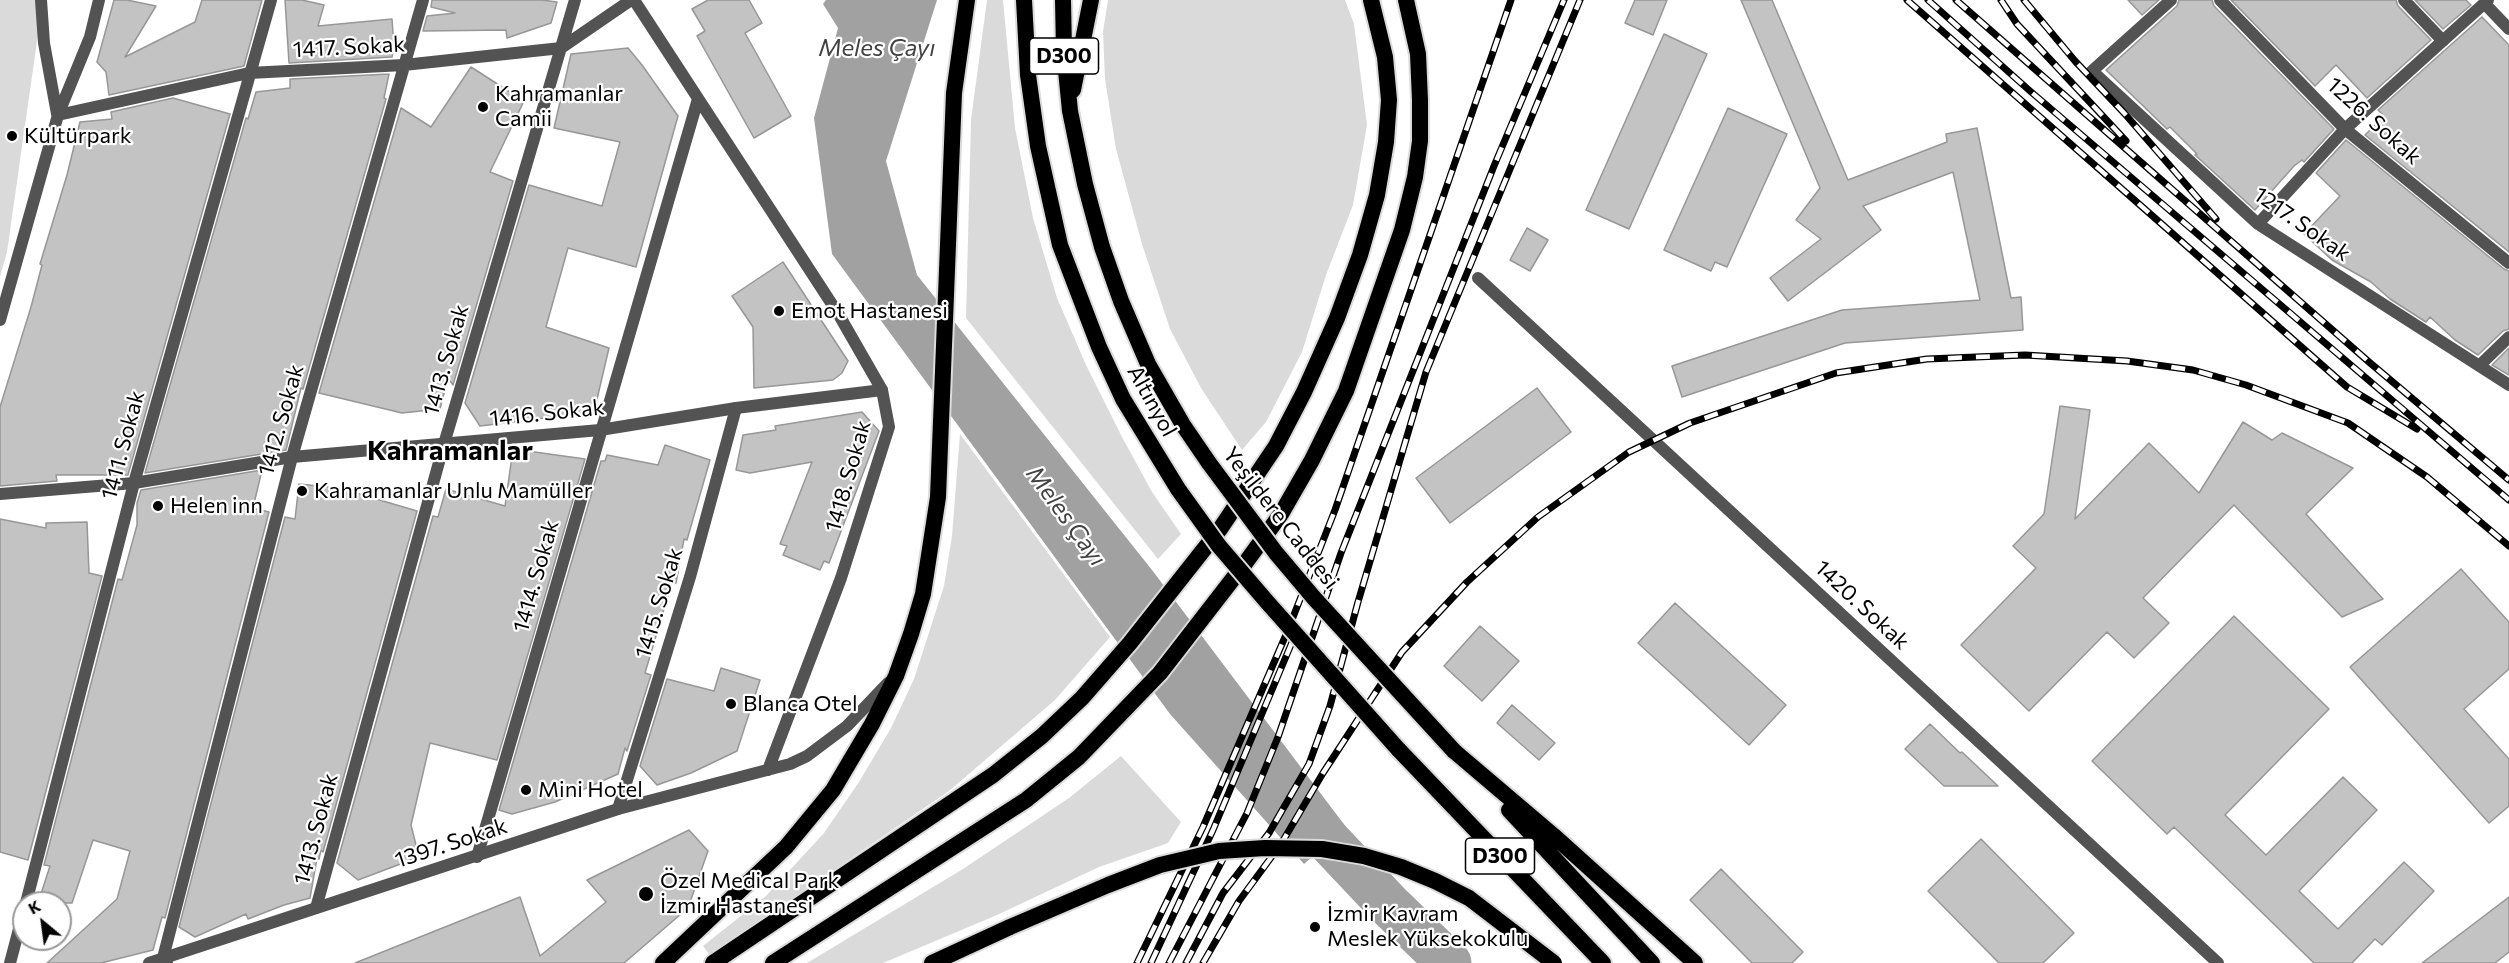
<!DOCTYPE html>
<meta charset="utf-8">
<style>
body{margin:0}
#map{position:relative;width:2509px;height:963px;overflow:hidden;background:#fff;font-family:Commissioner,sans-serif}
canvas{display:block}
.north{position:absolute;left:12px;top:891px;width:60px;height:60px;box-sizing:border-box;background:#fff;border:2px solid #999;border-radius:50%;rotate:331deg;font-size:16px;font-weight:700;line-height:24px;text-align:center;color:#000}
.north::after{content:'';display:block;margin:auto;width:21px;height:27px;background:#000;clip-path:polygon(50% 0,100% 100%,50% 72%,0 100%)}
</style>
<div id="map">
<canvas width="2509" height="963"></canvas>
<div class="north">K</div>
</div>
<script>
const ctx = document.querySelector('canvas').getContext('2d');
ctx.lineJoin = 'round';
function paint(path, color) { ctx.fillStyle = color; ctx.fill(path, 'evenodd'); }
const shape = rows => new Path2D(rows.map(r => 'M' + r).join(''));
function trace(path, color, width, dash) { ctx.strokeStyle = color; ctx.lineWidth = width; ctx.lineCap = dash ? 'butt' : 'round'; ctx.setLineDash(dash || []); ctx.stroke(path); }
function label(font, color, halo, rows, align = 'center') {
  ctx.font = font + ' Commissioner,sans-serif'; ctx.lineWidth = 4.5; ctx.setLineDash([]); ctx.textBaseline = 'middle'; ctx.strokeStyle = halo; ctx.fillStyle = color; for (const [text, x, y, turn = 0] of rows) {
    ctx.save(); ctx.translate(x, y); ctx.rotate((+turn || 0) * Math.PI / 180); ctx.textAlign = isNaN(turn) ? turn : align; if (halo) ctx.strokeText(text, 0, 0); ctx.fillText(text, 0, 0); ctx.restore();
  }
}
paint(shape([
 [0,0,36,0,40,20,7,252,0,277],
 [987,0,1003,0,1015,128,1033,218,1057,298,1086,365,1122,437,1152,492,1181,534,1158,559,966,318,971,120],
 [1108,0,1345,0,1354,24,1367,125,1353,205,1326,275,1302,352,1266,422,1242,450,1201,388,1170,329,1142,244,1116,149,1105,79,1103,32],
 [960,434,1110,637,1055,700,949,791,831,872,712,958,703,946,766,896,824,833,859,782,891,728,914,679,944,586,952,536],
 [1121,756,1181,822,1168,843,1099,867,997,915,883,963,807,963,963,869,1069,798]
]), '#dadada');
paint(shape([
 [826,0,937,0,886,161,917,275,1152,570,1346,827,1304,864,1170,714,832,254,814,118,838,28,823,4]
]), '#a1a1a1');
trace(shape([
 [1306,817,1389,905,1449,963]
]), '#a1a1a1', 45);
const building = shape([
 [114,0,127,0,156,6,125,57,195,22,202,0,262,0,244,66,109,95,106,72,97,62,114,0],
 [285,0,302,0,324,5,318,26,392,19,394,46,392,57,289,63,285,0],
 [432,0,542,0,557,2,551,23,507,38,506,30,423,31,427,16,455,13,431,7,432,0],
 [708,0,749,0,762,23,745,33,791,116,754,138,697,36,705,31,692,9,708,0],
 [1635,0,1667,0,1653,35,1625,23,1635,0],
 [1741,0,1772,0,1848,180,1947,142,1946,134,1977,128,2011,298,2021,297,2023,330,1845,343,1682,397,1672,366,1842,310,1980,300,1953,172,1863,206,1881,230,1788,301,1770,278,1821,239,1796,220,1820,188,1741,0],
 [2128,0,2159,0,2142,15,2128,0],
 [2179,0,2212,0,2214,6,2334,129,2304,162,2302,160,2294,166,2255,210,2195,155,2197,154,2170,127,2167,129,2106,70,2177,6,2179,0],
 [2231,0,2396,0,2398,6,2431,40,2367,98,2336,65,2315,86,2231,0],
 [2415,0,2466,0,2471,5,2443,29,2415,0],
 [2482,17,2509,45,2509,252,2365,135,2384,116,2378,110,2482,17],
 [1664,34,1707,54,1629,229,1586,210,1664,34],
 [628,48,642,65,678,116,636,267,568,248,546,327,609,348,594,412,480,426,465,403,529,185,602,206,620,142,554,128,571,54,628,48],
 [471,67,524,101,490,172,513,181,453,385,448,378,440,409,402,413,319,393,401,108,431,127,471,67],
 [389,74,384,98,386,99,303,389,301,388,286,450,145,473,246,118,248,119,256,92,290,88,290,79,389,74],
 [173,98,230,114,128,475,56,475,57,481,0,486,0,407,31,307,42,265,40,264,67,175,80,122,112,119,111,112,173,98],
 [1728,108,1787,134,1727,267,1715,262,1711,271,1664,250,1728,108],
 [2346,140,2504,269,2509,271,2509,329,2503,331,2478,355,2455,340,2430,317,2426,322,2390,299,2371,282,2332,260,2304,234,2340,196,2316,173,2346,140],
 [1527,228,1548,240,1530,271,1510,260,1527,228],
 [783,262,848,361,842,373,833,380,754,388,753,327,732,296,783,262],
 [2509,348,2509,375,2492,365,2509,348],
 [1537,388,1571,432,1450,523,1416,478,1537,388],
 [2060,406,2090,410,2075,519,2149,443,2199,493,2243,422,2272,440,2282,433,2353,468,2306,514,2383,599,2342,617,2234,505,2143,598,2169,623,2134,658,2107,632,2029,711,1961,645,2036,568,2013,546,2044,514,2060,406],
 [862,412,879,431,829,563,824,561,820,570,783,555,787,546,780,544,812,462,750,473,736,470,743,435,776,430,775,426,862,412],
 [665,445,710,460,687,540,684,539,676,583,672,582,645,673,651,675,627,751,625,748,618,774,555,802,512,814,499,810,601,461,605,461,607,455,658,465,665,445],
 [513,449,585,459,497,760,430,743,411,825,419,857,358,880,337,863,433,516,438,517,446,489,505,506,513,449],
 [262,470,253,508,269,512,165,918,162,917,153,950,101,963,47,963,117,899,130,851,93,840,72,903,38,903,50,866,44,865,118,579,122,580,137,525,137,503,141,490,262,470],
 [299,484,339,488,417,511,323,852,321,850,319,859,317,858,310,898,284,905,248,919,246,914,195,937,179,927,285,517,295,519,299,484],
 [0,519,46,528,46,523,87,522,89,573,102,576,28,860,0,852,0,519],
 [2461,569,2509,622,2509,669,2464,709,2509,759,2509,806,2489,823,2350,667,2461,569],
 [1675,603,1786,705,1749,745,1638,643,1675,603],
 [2234,616,2329,709,2225,815,2266,855,2343,777,2377,810,2299,891,2338,929,2404,862,2434,891,2382,945,2375,939,2352,963,2314,963,2174,827,2167,834,2092,761,2234,616],
 [1480,626,1519,661,1482,701,1444,666,1480,626],
 [721,668,760,680,737,751,691,773,657,785,640,766,667,679,714,691,721,668],
 [1512,705,1555,743,1539,760,1497,723,1512,705],
 [1930,724,1960,753,1962,752,1998,786,1944,786,1905,749,1930,724],
 [689,830,708,851,688,908,624,963,355,963,520,897,540,956,606,902,587,880,689,830],
 [1981,839,2074,933,2043,963,1999,963,1928,891,1981,839],
 [1721,869,1803,952,1792,963,1752,963,1690,900,1721,869],
 [2509,897,2509,952,2495,963,2422,963,2509,897]
]);
paint(building, '#c3c3c3');
trace(building, '#979797', 1.5);
const trunk = shape([
 [1024,0,1028,75,1038,146,1060,245,1099,347,1123,399,1178,489],
 [1063,0,1064,50,1070,111,1085,184,1102,247,1121,301,1148,364,1183,425,1209,463],
 [1073,90,1091,0],
 [1398,749,1603,963],
 [1454,751,1554,836,1695,963],
 [1509,810,1652,963],
 [663,963,786,847,833,790,872,724,896,676,911,634,923,594,938,497,954,93,967,0],
 [713,963,993,775,1042,736,1082,698,1130,643,1220,529,1276,446,1304,392,1337,318,1360,255,1377,195,1386,142,1389,100,1385,57,1371,0],
 [773,963,1026,800,1079,757,1160,673,1246,562,1281,514,1312,460,1346,391,1402,230,1415,177,1420,141,1420,100,1418,54,1406,0],
 [932,963,1010,927]
]);
trace(trunk, '#dbdbdb', 20);
trace(shape([
 [634,0,839,315,882,390],
 [2171,0,2092,71,2258,224,2509,385],
 [2220,0,2345,129,2509,263],
 [2404,0,2443,41],
 [2485,4,2509,29],
 [58,115,249,73,404,65,561,48,631,0],
 [2258,224,2345,129,2488,0],
 [1478,278,2218,963],
 [2480,365,2509,337],
 [618,809,690,577,736,408],
 [477,857,698,99],
 [26,903,134,483,271,0],
 [316,908,444,444,575,0],
 [10,963,24,910],
 [167,963,163,958,292,457,423,0]
]), '#535353', 12);
trace(shape([
 [41,0,44,43,57,114],
 [0,320,58,115,90,37,99,0],
 [0,494,134,483,292,457,600,430,736,408,882,390,889,427,841,578,768,770],
 [149,963,618,809,790,764,807,756,847,726,888,683]
]), '#535353', 12);
trace(trunk, '#000', 16);
const rail = shape([
 [1907,0,2347,387,2417,429],
 [1928,0,2030,91,2509,500],
 [1956,0,2369,362,2509,480],
 [2001,0,2017,24,2126,141],
 [2024,0,2075,61,2125,114,2216,219],
 [1137,963,1203,827,1288,630,1335,510,1511,0],
 [1151,963,1213,830,1298,628],
 [1169,963,1247,813,1278,737,1341,553,1494,166,1564,0],
 [1186,963,1223,893,1269,833,1309,764,1330,706,1358,602,1426,372,1580,0],
 [1203,963,1239,901,1281,844,1323,773,1402,652,1467,582,1538,517,1629,452,1690,423,1836,373,1927,359,2025,355,2127,361,2193,370,2246,385,2348,423,2427,477,2509,546]
]);
trace(rail, '#000', 7);
trace(rail, '#fff', 4.5, [14]);
const trunkBridge = shape([
 [1209,463,1276,553,1314,598,1454,751],
 [1178,489,1219,546,1268,603,1398,749],
 [1010,927,1108,885,1160,865,1194,857,1219,851,1265,848,1322,849,1364,856,1401,867,1435,881,1469,898,1554,963]
]);
trace(trunkBridge, '#dbdbdb', 20, []);
trace(trunkBridge, '#000', 16);
for (const [x, y, r, color] of [
 [483,107,6,"#000"],
 [12,136,6,"#000"],
 [779,311,6,"#000"],
 [302,491,6,"#000"],
 [158,506,6,"#000"],
 [731,704,6,"#000"],
 [526,790,6,"#000"],
 [646,894,8,"#000"],
 [1315,927,6,"#000"]
]) { const dot = new Path2D(); dot.arc(x, y, r, 0, 2 * Math.PI); ctx.fillStyle = color; ctx.fill(dot); trace(dot, '#fff', 2); }
for (const [x, y, w] of [
 [1064,56,69],
 [1500,856,69]
]) { const box = new Path2D(); box.roundRect(x - w / 2, y - 18, w, 36, 4.5); ctx.fillStyle = '#fff'; ctx.fill(box); trace(box, '#000', 1.5); }
label('bold 21px', '#000', null, [
 ["D300",1064,56],
 ["D300",1500,856]
]);
label('22px', '#000', '#fff', [
 ["1417. Sokak",349,47,-3],
 ["1226. Sokak",2374,121,42],
 ["1217. Sokak",2302,224,35],
 ["1413. Sokak",446,360,-74],
 ["Altınyol",1152,401,61],
 ["1416. Sokak",547,413,-6],
 ["1412. Sokak",281,420,-74],
 ["1411. Sokak",123,445,-75],
 ["1418. Sokak",848,476,-74],
 ["Yeşildere Caddesi",1281,518,52],
 ["1414. Sokak",536,576,-74],
 ["1415. Sokak",659,603,-73],
 ["1420. Sokak",1862,605,43],
 ["1413. Sokak",316,829,-75],
 ["1397. Sokak",451,843,-18]
]);
label('22px', '#000', '#fff', [
 ["Kahramanlar",495,94],
 ["Camii",495,119],
 ["Kültürpark",24,136],
 ["Emot Hastanesi",791,311],
 ["Kahramanlar Unlu Mamüller",314,491],
 ["Helen inn",170,506],
 ["Blanca Otel",743,704],
 ["Mini Hotel",538,790],
 ["Özel Medical Park",660,881],
 ["İzmir Hastanesi",660,906],
 ["İzmir Kavram",1327,914],
 ["Meslek Yüksekokulu",1327,939]
], 'left');
label('italic 24px', '#424242', '#fff', [
 ["Meles Çayı",877,48],
 ["Meles Çayı",1066,516,54]
]);
label('bold 28px', '#000', '#fff', [
 ["Kahramanlar",450,451]
]);
</script>
